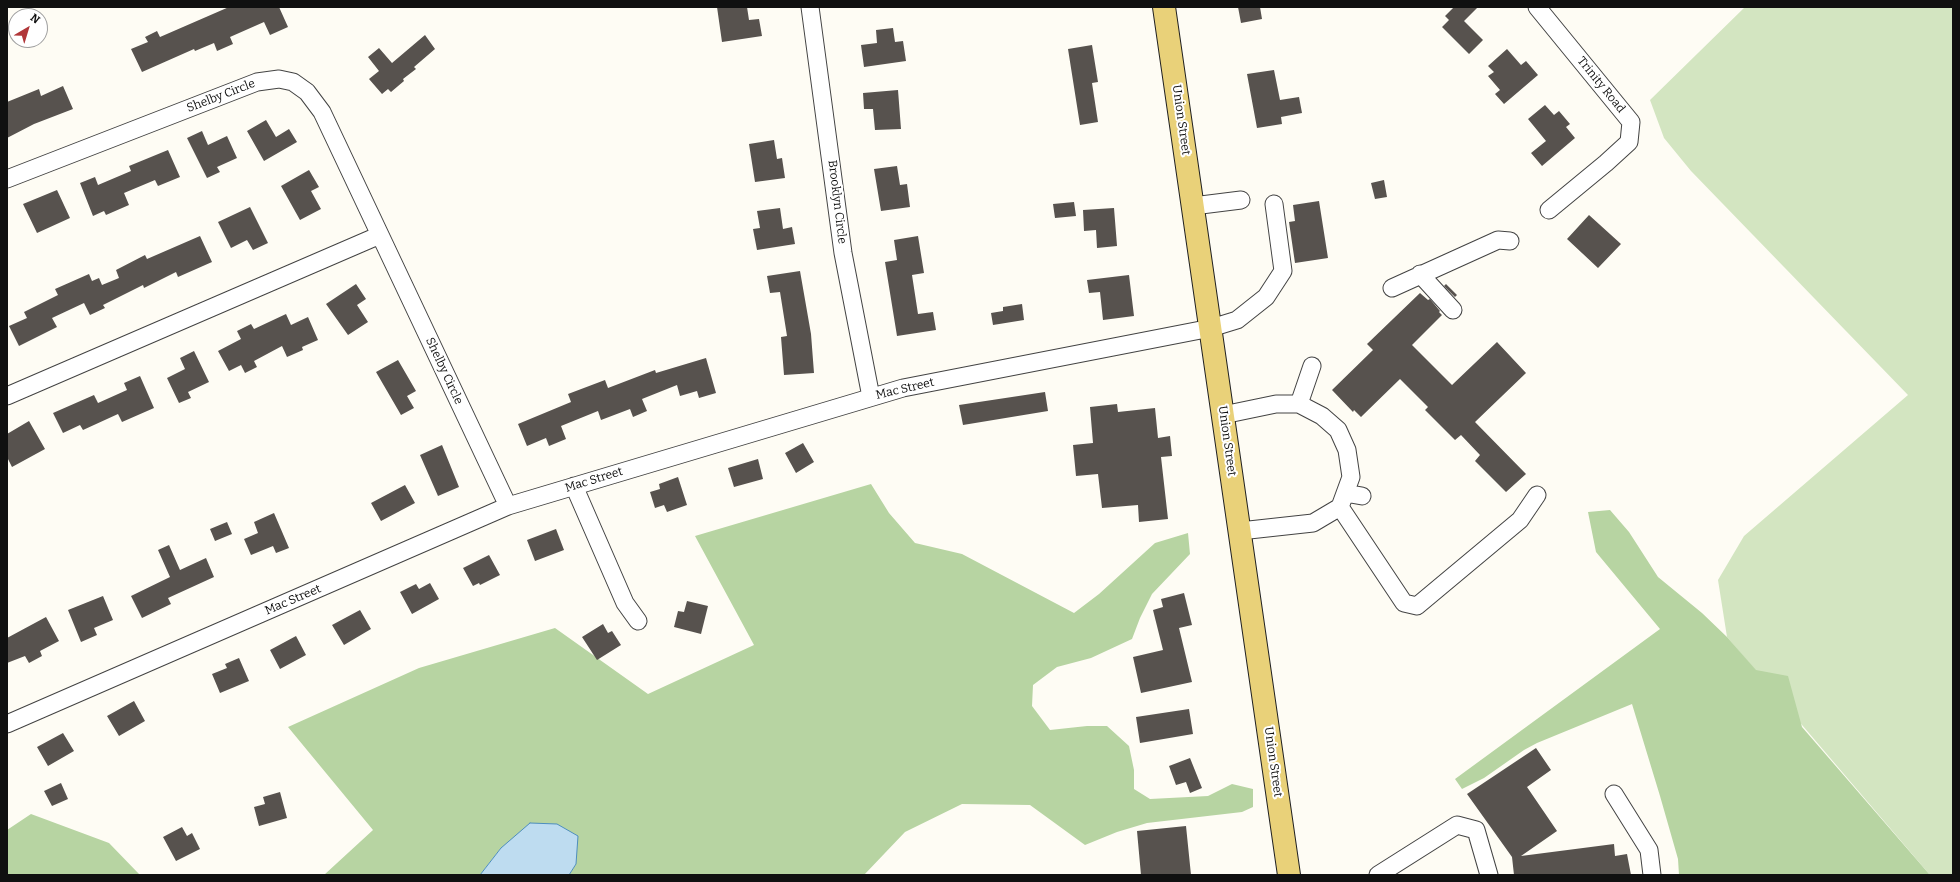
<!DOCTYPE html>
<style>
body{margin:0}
#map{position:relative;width:1960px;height:882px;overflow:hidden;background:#fefcf4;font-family:Bitter,serif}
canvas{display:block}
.frame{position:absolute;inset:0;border:8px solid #101010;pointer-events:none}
.north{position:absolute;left:8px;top:8px;width:40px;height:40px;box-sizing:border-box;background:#fff;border:1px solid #9f9f9f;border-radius:50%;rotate:38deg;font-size:11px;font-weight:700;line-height:16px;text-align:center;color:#101010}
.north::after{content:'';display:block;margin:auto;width:14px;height:18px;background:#b13739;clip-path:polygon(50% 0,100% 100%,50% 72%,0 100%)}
</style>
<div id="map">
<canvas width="1960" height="882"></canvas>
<div class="frame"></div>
<div class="north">N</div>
</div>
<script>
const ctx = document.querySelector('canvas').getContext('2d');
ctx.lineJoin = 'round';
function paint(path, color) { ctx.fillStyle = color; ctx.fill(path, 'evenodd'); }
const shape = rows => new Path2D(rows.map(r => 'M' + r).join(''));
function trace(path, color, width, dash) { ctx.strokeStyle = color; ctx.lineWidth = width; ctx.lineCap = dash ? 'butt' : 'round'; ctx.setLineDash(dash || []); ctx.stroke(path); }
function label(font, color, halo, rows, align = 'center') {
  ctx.font = font + ' Bitter,serif'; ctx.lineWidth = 4; ctx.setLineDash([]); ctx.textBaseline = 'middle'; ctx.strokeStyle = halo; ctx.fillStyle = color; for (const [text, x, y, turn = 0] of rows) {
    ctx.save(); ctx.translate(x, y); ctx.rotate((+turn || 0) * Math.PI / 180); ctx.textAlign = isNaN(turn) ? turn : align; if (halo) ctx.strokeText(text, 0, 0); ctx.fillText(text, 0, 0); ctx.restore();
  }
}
paint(shape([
 [1745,7,1953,7,1953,875,1930,875,1727,637,1718,580,1744,536,1908,395,1691,171,1664,138,1650,100]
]), '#d3e5c1');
paint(shape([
 [871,484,889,513,915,543,962,554,1074,613,1099,594,1155,543,1188,533,1190,554,1152,594,1140,618,1132,639,1091,658,1057,667,1033,685,1032,706,1050,730,1087,726,1107,726,1129,746,1134,770,1134,789,1150,799,1208,796,1232,784,1253,789,1253,807,1242,812,1147,823,1117,832,1085,845,1030,805,962,804,905,832,864,875,569,875,576,864,501,848,480,875,324,875,373,830,288,727,419,668,555,628,648,694,754,645,695,536],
 [1610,510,1629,532,1658,577,1702,613,1727,637,1756,670,1788,676,1802,727,1930,875,1679,875,1678,859,1660,796,1632,704,1537,743,1524,750,1484,778,1462,789,1455,779,1660,629,1596,552,1588,512],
 [31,814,109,843,140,875,7,875,7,830]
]), '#b7d4a2');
const water = shape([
 [530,823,557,824,578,836,576,864,569,875,480,875,501,848,530,823]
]);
paint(water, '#bedcf0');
trace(water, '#4e8ebe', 1);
paint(shape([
 [229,7,279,7,288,27,270,35,264,22,230,37,233,44,217,51,214,43,195,51,194,49,142,72,131,49,148,42,145,37,157,31,160,37],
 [717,7,747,7,749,20,759,19,762,36,722,42],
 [1238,7,1260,7,1262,19,1241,23],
 [1454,7,1478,7,1464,21,1483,40,1469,54,1442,27,1449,20,1445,16],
 [893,28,895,42,903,41,906,61,864,67,861,45,877,43,876,30],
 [425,35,435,49,414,67,416,69,403,79,404,81,391,92,388,89,382,94,369,79,379,71,368,57,379,48,392,63],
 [1092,45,1098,82,1092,83,1098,122,1080,125,1068,49],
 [1507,49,1521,65,1526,61,1538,75,1504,104,1495,94,1500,90,1488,76,1494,72,1488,66],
 [1274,70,1280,100,1299,97,1302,113,1281,117,1282,124,1257,128,1247,74],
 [63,86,73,109,34,124,7,138,7,102,39,89,41,96],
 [898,90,901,129,875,130,873,109,864,109,863,93],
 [1545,105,1554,115,1559,111,1570,124,1566,127,1575,138,1542,166,1531,153,1546,141,1528,119],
 [266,120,276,137,289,129,297,142,264,161,247,131],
 [202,131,208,145,227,136,237,158,217,167,220,172,207,178,187,138],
 [774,140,777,159,782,158,785,178,755,182,749,144],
 [168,150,180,177,158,186,155,180,124,193,129,205,106,215,104,211,93,216,80,183,95,177,98,185,131,171,129,166],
 [897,166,900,185,907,184,910,207,881,211,874,169],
 [309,170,319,187,311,191,321,209,300,220,281,186],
 [1384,180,1387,197,1375,199,1371,183],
 [57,190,70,218,37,233,23,204],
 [1319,201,1328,258,1295,263,1289,222,1295,221,1293,205],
 [1074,202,1076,216,1055,218,1053,204],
 [250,207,268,243,253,250,247,240,231,248,218,222],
 [780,208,783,229,792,227,795,244,757,250,753,229,760,228,757,211],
 [1114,208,1117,246,1097,248,1096,230,1084,231,1083,210],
 [1589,215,1621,244,1598,268,1567,239],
 [200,236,212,262,178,277,176,272,144,288,143,285,103,305,105,308,90,315,84,303,52,318,57,327,19,346,9,326,27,318,24,312,58,295,55,289,89,274,92,281,99,278,102,285,119,278,116,270,145,255,147,259],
 [918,236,924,273,912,275,918,314,933,312,936,330,897,336,885,262,897,260,894,240],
 [800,271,811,334,814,373,784,375,781,337,787,336,780,292,770,293,767,276],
 [1129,275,1134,316,1103,320,1100,292,1089,293,1087,280],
 [356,284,366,299,357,305,368,322,348,335,326,304],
 [1446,284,1457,295,1455,297,1444,286],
 [1420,293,1428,300,1430,299,1440,311,1439,312,1442,315,1412,345,1452,385,1497,342,1526,373,1475,422,1526,474,1506,492,1475,461,1480,455,1461,435,1455,440,1425,410,1428,407,1400,379,1361,417,1354,410,1353,412,1332,390,1373,350,1367,344],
 [1022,304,1024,320,993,325,991,313,1003,311,1003,307],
 [286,314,291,325,308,317,318,340,302,347,303,350,287,357,282,346,254,361,257,367,245,373,241,365,229,371,218,351,241,339,237,331,251,324,254,329],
 [194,351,209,382,188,392,191,398,179,403,167,378,185,369,180,358],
 [706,358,716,393,699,398,697,391,680,396,677,385,642,399,647,411,633,417,630,409,601,420,598,411,561,426,566,439,549,446,546,438,527,446,518,424,571,402,568,394,605,380,608,388,655,370,656,373],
 [398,360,416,391,407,396,414,408,401,415,376,372],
 [140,376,154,408,122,422,118,414,83,430,80,425,63,433,53,413,94,395,98,403,127,390,124,383],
 [1045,392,1048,411,963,425,959,405],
 [1117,404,1118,412,1155,408,1158,438,1170,436,1172,456,1161,457,1168,519,1139,522,1138,505,1102,508,1098,474,1076,476,1073,445,1093,443,1090,407],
 [29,421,45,449,12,467,7,457,7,434],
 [803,443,814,462,796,473,785,453],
 [442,445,459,487,438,496,420,455],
 [758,459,763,479,734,487,728,468],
 [678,477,687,505,667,512,664,505,655,508,650,492,660,489,659,484],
 [405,485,415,503,381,521,371,503],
 [274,513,289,548,276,553,273,546,251,555,244,539,258,533,254,522],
 [227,522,232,534,215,541,210,529],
 [556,529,564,550,535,561,527,540],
 [169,545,180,570,206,558,214,577,168,598,171,604,142,618,131,596,170,577,158,550],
 [489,555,500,575,480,585,479,583,473,586,463,568],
 [430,583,439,599,412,614,400,592,416,584,419,589],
 [1184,593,1192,625,1179,628,1192,682,1141,693,1133,657,1163,650,1153,610,1163,607,1161,599],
 [103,596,113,620,94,628,97,635,81,642,68,610],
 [687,601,708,606,701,634,674,627,678,611,684,612],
 [360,610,371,629,344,645,332,625],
 [46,617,59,641,40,651,42,656,29,663,25,656,7,663,7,638],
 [603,624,608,633,612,631,621,645,597,660,582,637],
 [296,636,306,655,280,669,270,650],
 [239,658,249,681,220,693,212,674,227,668,225,664],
 [134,701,145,721,119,736,107,716],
 [1189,709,1193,734,1140,743,1136,717],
 [63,733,74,751,48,766,37,747],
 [1536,748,1551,770,1527,787,1557,831,1521,856,1614,844,1615,856,1627,854,1631,875,1514,875,1512,857,1467,794],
 [1190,758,1202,788,1190,793,1186,782,1176,785,1169,766],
 [61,783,68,799,52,806,44,791],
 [280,792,287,818,259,826,254,807,265,804,263,797],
 [1186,826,1191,875,1141,875,1137,831],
 [182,827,187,836,192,833,200,849,176,861,163,837]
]), '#57524e');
const minor = shape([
 [810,7,843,253,871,397],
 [1537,7,1631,122,1629,142,1606,163,1549,210],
 [7,179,257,82,279,79,293,82,307,92,322,112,508,506],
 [1193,206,1241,200],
 [1420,274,1453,310],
 [1392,288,1498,240,1510,241],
 [7,396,380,235],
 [1299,404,1312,366],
 [1223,415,1276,404,1299,404,1322,416,1338,430,1347,450,1351,477,1340,507,1313,523,1240,531],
 [574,486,625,603,638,621],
 [1345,493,1362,496],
 [1340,507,1404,603,1417,606,1520,520,1537,495],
 [7,724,508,506,903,388,1211,328,1237,320,1266,297,1283,271,1274,204],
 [1614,794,1649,850,1652,875],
 [1378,875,1457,825,1476,830,1489,875]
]);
const major = shape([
 [1164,7,1289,875]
]);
trace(minor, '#434343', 19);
trace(major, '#212121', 24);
trace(minor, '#fff', 17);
trace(major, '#e9d179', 22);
label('12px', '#101010', '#fff', [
 ["Trinity Road",1601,85,51],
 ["Shelby Circle",221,96,-21],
 ["Union Street",1181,120,82],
 ["Brooklyn Circle",837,202,83],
 ["Shelby Circle",444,371,65],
 ["Mac Street",905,389,-13],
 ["Union Street",1227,441,82],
 ["Mac Street",594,480,-17],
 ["Mac Street",293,600,-23],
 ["Union Street",1273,762,82]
]);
</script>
